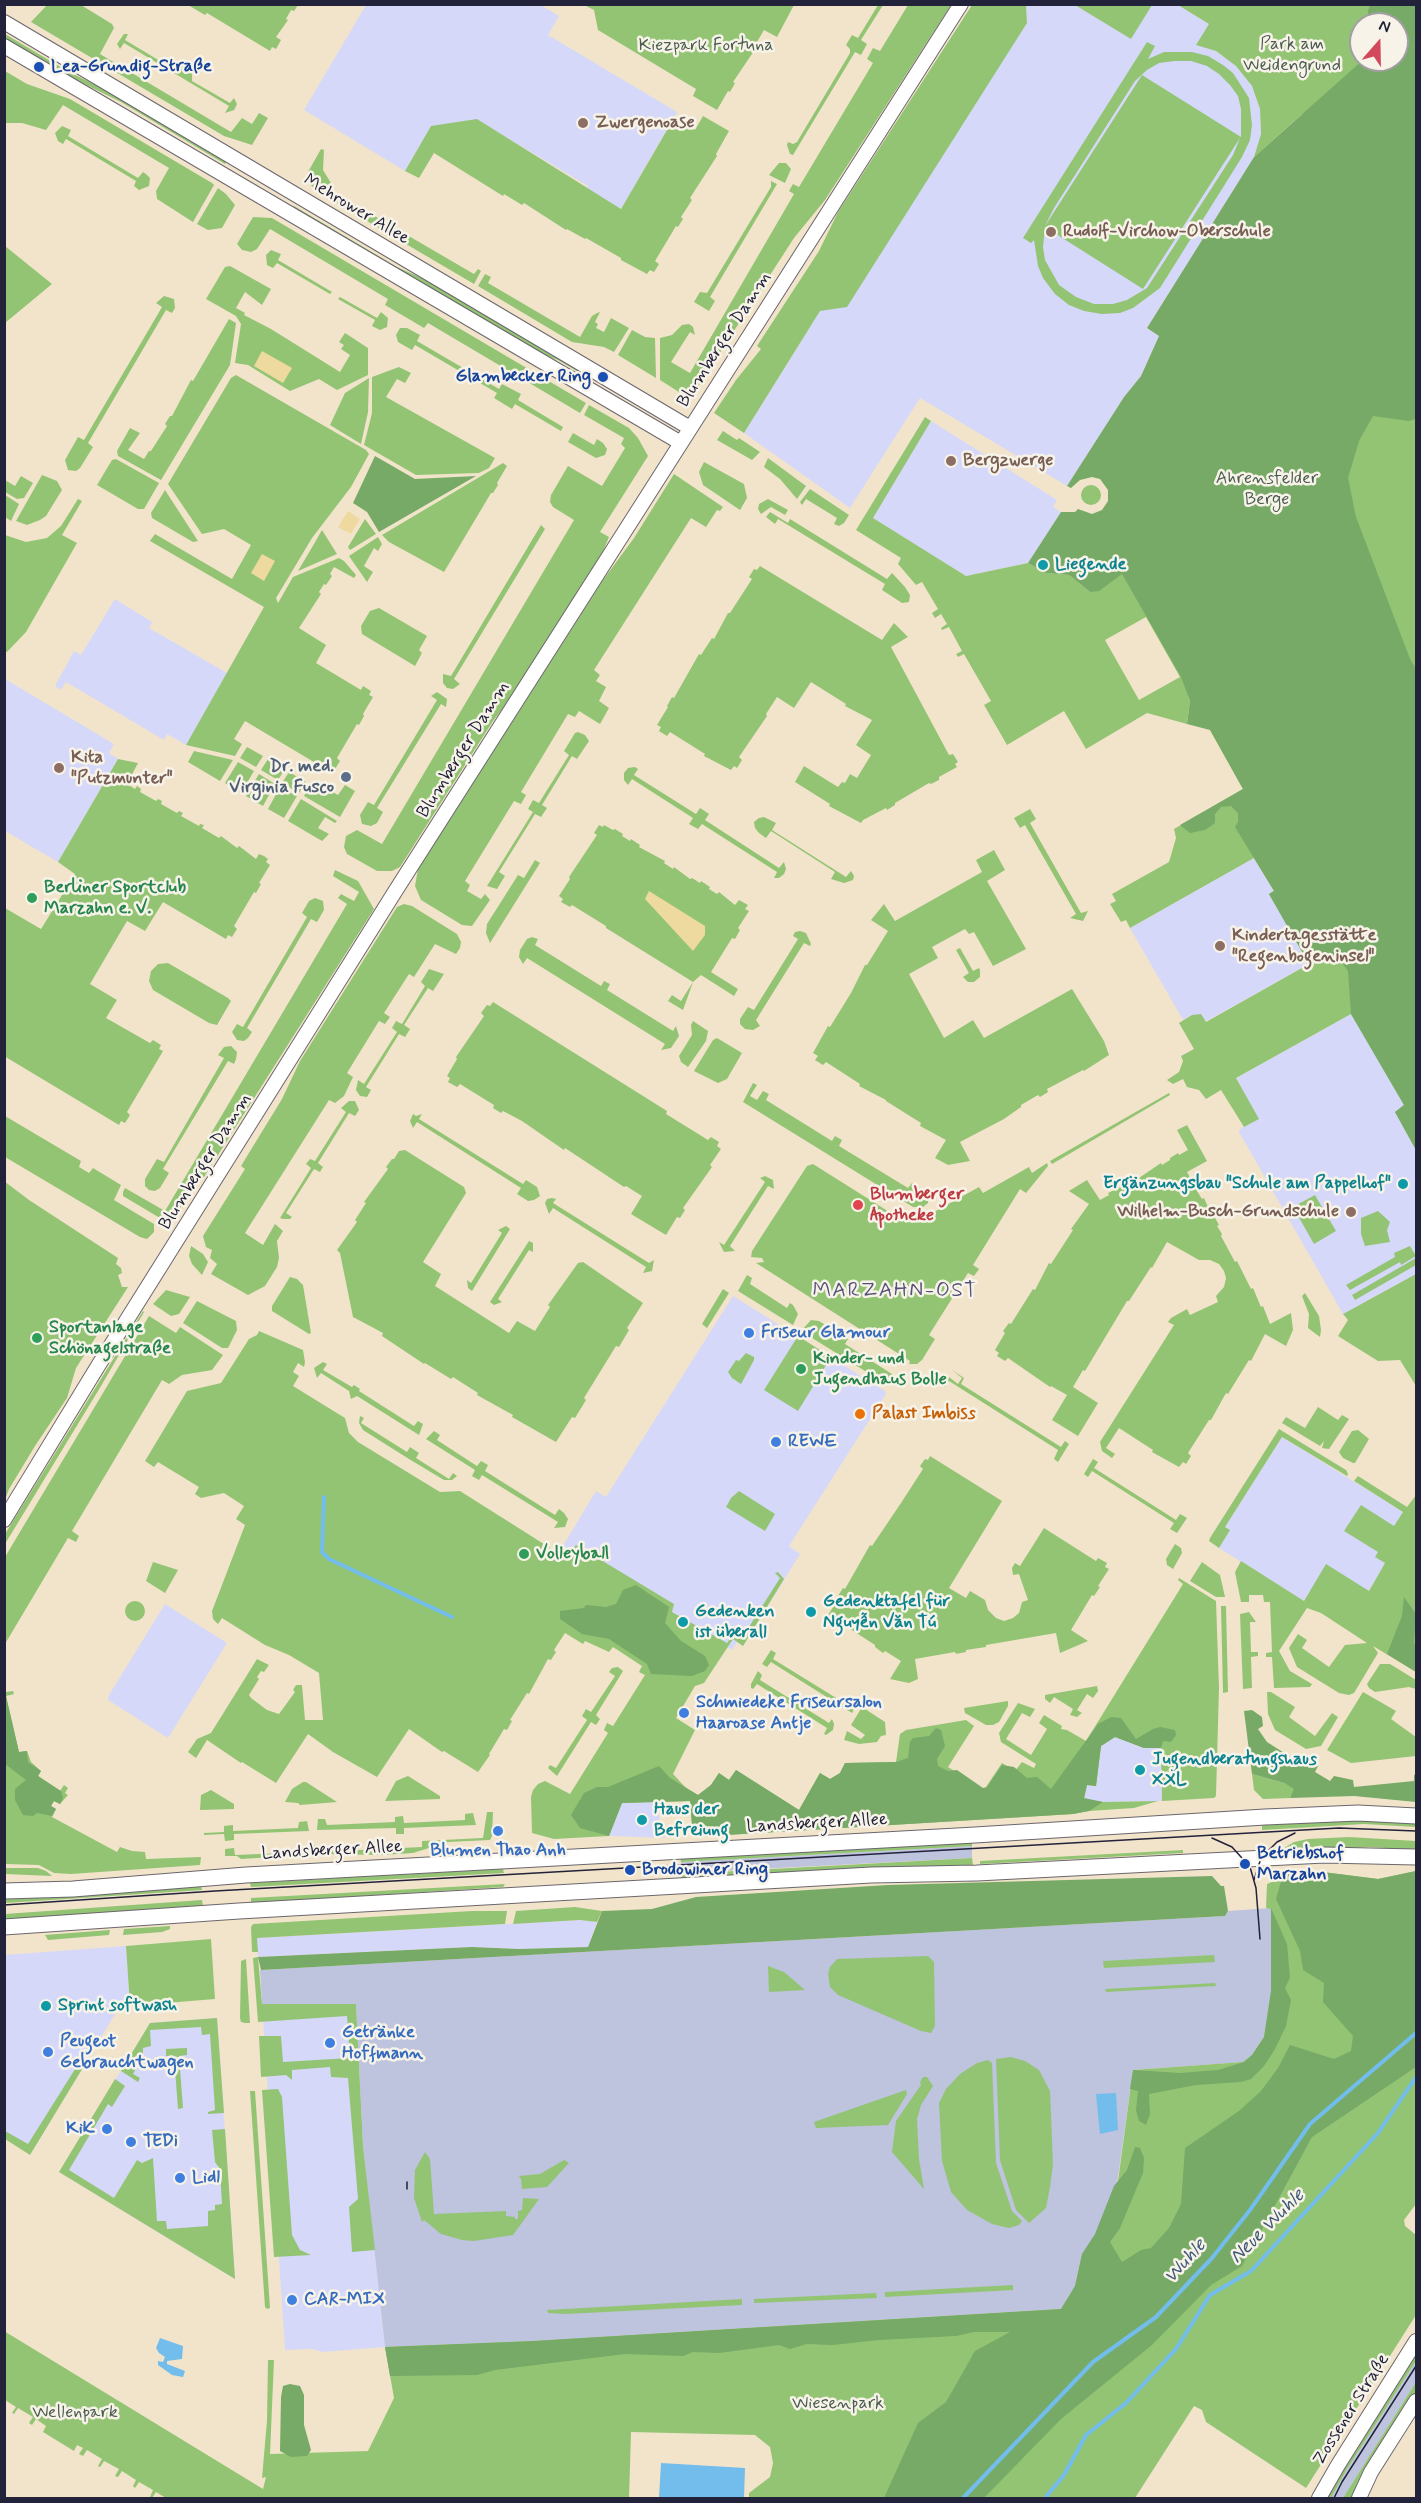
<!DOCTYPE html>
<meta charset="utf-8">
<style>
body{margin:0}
#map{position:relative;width:1421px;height:2503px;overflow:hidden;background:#f2e4cb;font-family:Mynerve,sans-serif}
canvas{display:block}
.frame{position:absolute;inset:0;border:6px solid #22223b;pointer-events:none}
.north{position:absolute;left:1349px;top:12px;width:60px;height:60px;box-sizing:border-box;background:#f7f3e8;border:2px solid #a29fa3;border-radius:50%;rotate:20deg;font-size:16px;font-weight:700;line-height:24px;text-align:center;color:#22223b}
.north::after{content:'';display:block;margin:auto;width:21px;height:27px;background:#d1495b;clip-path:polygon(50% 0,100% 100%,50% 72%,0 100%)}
</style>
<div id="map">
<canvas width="1421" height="2503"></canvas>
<div class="frame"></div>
<div class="north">N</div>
</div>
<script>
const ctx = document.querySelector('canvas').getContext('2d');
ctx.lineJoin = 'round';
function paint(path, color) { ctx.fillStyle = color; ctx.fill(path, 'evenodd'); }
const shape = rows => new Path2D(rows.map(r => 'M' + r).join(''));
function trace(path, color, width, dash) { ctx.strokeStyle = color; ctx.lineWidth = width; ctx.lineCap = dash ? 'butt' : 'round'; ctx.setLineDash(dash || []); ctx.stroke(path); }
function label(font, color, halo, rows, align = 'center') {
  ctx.font = font + ' Mynerve,sans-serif'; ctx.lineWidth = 5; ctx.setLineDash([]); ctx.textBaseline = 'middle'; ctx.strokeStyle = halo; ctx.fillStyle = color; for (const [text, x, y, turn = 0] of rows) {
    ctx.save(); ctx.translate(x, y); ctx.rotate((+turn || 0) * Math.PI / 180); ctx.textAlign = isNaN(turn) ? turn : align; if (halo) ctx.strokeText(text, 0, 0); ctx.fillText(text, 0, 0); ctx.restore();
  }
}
paint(shape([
 [539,4,559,16,548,35,677,112,621,209,587,189,588,186,492,129,431,126,405,171,304,110,366,5],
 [1026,5,1178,5,1210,24,1197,45,1216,51,1236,66,1252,86,1260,109,1261,135,1254,157,1147,328,1159,336,1141,376,1124,397,1067,486,920,398,850,508,744,433,820,311,1027,23],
 [931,421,1057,500,1053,507,1061,512,1028,563,966,576,872,518],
 [115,599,152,622,149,628,227,673,186,745,167,734,164,740,66,682,61,690,55,686,74,651,81,655],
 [5,679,114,744,109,753,118,759,58,862,5,831],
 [1254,858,1274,892,1270,895,1309,964,1205,1022,1192,1015,1183,1020,1130,928],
 [1351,1014,1404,1105,1395,1112,1416,1150,1416,1274,1343,1314,1239,1132,1240,1129,1258,1118,1236,1078],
 [733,1296,885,1391,886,1394,789,1546,800,1554,743,1646,737,1642,732,1650,569,1547,562,1551,561,1549,596,1491,606,1497],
 [1282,1437,1403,1512,1376,1557,1385,1563,1353,1618,1310,1590,1304,1601,1219,1548,1229,1530,1225,1527],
 [165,1604,227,1643,168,1738,108,1700,109,1695],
 [1115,1737,1144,1748,1161,1748,1162,1801,1103,1802,1084,1799,1086,1785,1096,1786,1101,1746],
 [658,1802,661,1833,665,1834,665,1838,609,1836,622,1803],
 [580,1920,597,1922,588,1947,519,1949,472,1947,258,1957,256,1938],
 [126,1946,130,2006,120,2006,30,2154,5,2138,4,1955],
 [262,2004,356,2004,363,2146,385,2347,323,2352,312,2349,285,2350],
 [217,2018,235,2279,59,2172,150,2023]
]), '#d6d8f9');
paint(shape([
 [972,1846,972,1858,681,1873,681,1862],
 [1271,1908,1271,1992,1264,2037,1252,2055,1244,2062,1133,2070,1109,2242,1082,2254,1075,2286,1061,2309,533,2341,385,2347,363,2146,356,2005,262,2004,260,1970,1225,1916,1228,1911],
 [1416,2361,1416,2382,1343,2498,1331,2498,1346,2471]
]), '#bec3de');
paint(shape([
 [48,4,81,5,112,24,114,28,100,54,231,132,242,118,252,124,259,113,268,118,252,145,224,136,31,22],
 [188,5,298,5,294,11,291,10,286,19,288,20,276,37,281,40,276,49,272,47,270,51,207,13,205,15],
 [584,5,794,5,777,37,764,30,754,47,756,48,733,82,735,83,730,92,728,91,717,110,693,96,696,89,598,30,594,10],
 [878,5,883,5,861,40,867,44,861,55,855,52,793,155,790,154,787,145,788,142,793,144,797,142,850,53,850,49,846,45,852,35,858,38],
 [908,5,951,5,825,200,794,238,690,399,660,380,660,338,672,335,682,325,689,324,693,327,695,335,690,332,671,362,690,373,794,194,789,191,793,184,799,187,873,63,867,59,873,48,880,51],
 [972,5,1026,5,1027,23,847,307,820,311,744,433,714,413,736,380,761,349,757,346,819,251,838,212],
 [1075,5,1152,5,1131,39],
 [1178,5,1416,5,1416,1150,1395,1112,1404,1105,1351,1014,1236,1078,1259,1119,1244,1127,1221,1090,1206,1099,1199,1090,1187,1087,1183,1079,1173,1084,1167,1080,1179,1072,1183,1061,1181,1056,1194,1049,1179,1023,1192,1015,1201,1014,1206,1022,1309,964,1269,894,1274,891,1254,858,1130,928,1126,920,1121,922,1110,904,1116,901,1112,894,1169,862,1176,838,1174,829,1243,789,1184,683,1190,701,1187,724,1147,713,1086,749,1064,711,1007,745,984,705,991,701,964,654,958,657,956,654,962,651,949,627,942,630,941,628,947,624,941,614,935,618,932,613,938,609,922,582,916,585,898,564,901,558,856,530,925,417,931,421,873,518,966,576,1028,563,1046,573,1069,575,1090,592,1302,114,1254,157,1261,134,1260,109,1252,86,1236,66,1216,51,1196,45,1209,24],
 [1361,24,1397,24,1397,60,1361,60],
 [1146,617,1180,677,1139,700,1105,640],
 [5,34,69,72,121,97,227,160,225,164,121,102,70,77,5,39],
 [124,34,128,34,125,40,175,70,180,65,192,73,192,81,230,103,234,98,237,104,234,110,225,113,229,106,124,43,120,49,117,44],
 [1147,42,1155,46,1148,59,1164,52,1192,52,1208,56,1223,65,1233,73,1249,98,1252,125,1250,140,1242,157,1160,288,1133,308,1120,313,1102,314,1084,311,1069,305,1055,294,1043,278,1038,266,1034,240,1031,243,1023,238],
 [1175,61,1191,61,1207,66,1219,74,1230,85,1238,96,1241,109,1241,137,1142,75,1045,226,1054,208,1135,81,1147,70,1159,63],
 [1240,138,1233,155,1147,288,1127,300,1113,304,1094,304,1076,297,1059,285,1045,260,1043,247,1045,227,1143,289],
 [5,71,27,84,70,99,212,183,214,185,193,222,157,199,156,191,169,168,63,105,46,130,22,123,5,123],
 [703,116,729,131,716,154,717,156,690,198,692,200,681,217,683,219,678,227,676,226,655,261,659,264,654,272,650,270,647,274,621,260,621,258,586,238,585,239,567,229,566,230,524,203,522,205,504,194,503,196,434,153,419,178,405,171,431,126,477,119,621,209,674,118,695,130],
 [62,126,71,130,68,136,138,178,143,172,146,174,150,178,149,186,139,190,134,186,136,181,66,139,63,144,58,141,55,133],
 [321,149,324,150,323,170,331,183,328,189,474,274,478,269,481,271,474,284,321,194,306,181,310,174,308,172],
 [779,163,786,163,791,169,785,183,769,175],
 [771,181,777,184,710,297,715,301,709,311,694,302,700,292,707,293,771,187],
 [218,188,226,194,235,205,222,228,208,230,197,224],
 [294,206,397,267,442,287,590,375,589,378,558,360,531,350,292,209],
 [253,217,272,218,586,403,580,413,428,323,424,328,385,305,388,299,270,229,257,249,251,252,242,250,237,244],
 [5,246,52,284,5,323,4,323],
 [271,250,281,254,278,260,332,292,330,294,277,263,273,268,267,265,266,255],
 [230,266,271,289,262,305,245,292,236,308,245,313,244,315,271,329,340,372,350,355,341,349,344,345,339,342,345,333,368,348,368,375,337,390,319,379,290,391,248,365,235,363,241,324,236,316,206,299,225,267],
 [485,274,491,277,488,283,580,337,592,316,597,313,600,312,595,322,598,324,596,328,604,332,611,318,629,328,614,352,604,347,572,342,478,286],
 [164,296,174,299,175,308,172,313,166,310,88,443,93,447,80,468,76,471,68,470,65,460,78,437,84,440,162,307,156,303],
 [340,297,377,318,381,312,388,318,387,327,380,330,372,326,375,320,338,299],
 [229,319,236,323,230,365,161,480,118,456,117,451,130,428,140,433,128,450,144,459,149,451,151,451,167,426,165,424,170,416,172,416,191,380,193,381],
 [400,328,407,328,420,335,417,341,499,389,502,384,521,394,518,400,563,427,561,431,515,404,512,409,494,398,497,393,415,345,412,350,398,342,396,335],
 [632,330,645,337,655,338,656,378,618,355],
 [399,367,411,373,405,383,397,379,386,397,495,458,489,468,479,473,416,475,364,445,372,413,372,377],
 [236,375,366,450,369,454,351,487,312,538,276,598,278,603,293,577,339,558,344,561,356,575,354,578,334,567,330,574,332,576,326,585,324,584,319,592,321,594,299,628,326,645,316,663,361,690,363,686,371,691,369,695,373,697,363,714,364,716,359,725,357,724,337,758,340,761,335,769,332,767,329,771,245,721,234,739,242,744,235,756,186,745,264,607,150,541,155,534,232,579,251,545,224,529,202,534,168,484,231,378],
 [369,378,368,412,361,444,330,425,345,393],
 [589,405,629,428,638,438,648,456,600,532,609,537,597,566,524,681,493,721,400,867,392,871,377,871,347,854,344,847,346,836,357,830,382,844,574,520,553,507,550,502,551,495,568,466,602,486,625,448,621,444,624,438,584,415],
 [723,431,737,440,739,438,760,452,752,460,717,440],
 [573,433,594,445,597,439,603,443,607,449,605,455,596,458,568,442],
 [768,458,806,486,797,499,780,479,764,467],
 [116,459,159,483,144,509,138,509,97,485,112,460],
 [704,462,744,484,747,498,740,510,703,485,699,472],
 [503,463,507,466,497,483,498,485,493,493,491,493,444,572,389,542,382,535],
 [674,474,723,507,720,511,717,510,706,527,691,518,594,670,600,675,596,681,606,687,599,701,609,708,600,724,579,711,575,717,568,714,521,792,526,795,521,804,514,801,465,881,470,885,467,891,481,899,485,894,490,900,472,926,462,925,421,900,415,886,418,869,603,580,634,538],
 [42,475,57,481,62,490,46,516,40,520,27,525,16,521],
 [21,476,33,483,24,498,17,499,5,492,5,480,15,486],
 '1081 495a10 10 0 1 1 20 0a10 10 0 1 1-20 0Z',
 [810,489,849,515,844,523,839,526,834,524,837,518,806,499,802,505,800,502],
 [165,490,198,541,193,542,152,518,151,513],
 [5,495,19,504,11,521,5,517],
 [78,499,82,501,62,535,77,543,26,632,7,652,4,651,5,535,26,542,47,538,61,526],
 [768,499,788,510,785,515,771,507,761,514,758,509,759,504],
 [770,512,788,523,790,519,887,579,892,573,905,587,910,595,909,602,902,603,882,590,885,584,778,519,775,524,766,517],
 [365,519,376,534,350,550,348,547],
 [541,525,545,529,454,679,460,684,453,689,447,688,443,683,443,674,451,676],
 [322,530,337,554,298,571,314,544],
 [378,537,382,544,378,551,374,548,364,566,373,572,367,582,349,556],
 [760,566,882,640,894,623,908,637,891,647,949,755,953,754,958,762,955,764,957,767,939,777,939,780,931,784,929,783,895,803,895,805,887,810,886,808,863,820,861,823,829,806,830,804,795,782,804,766,838,787,842,782,845,783,850,774,857,778,871,755,856,745,872,720,845,706,846,704,811,682,794,708,777,697,766,714,767,716,739,757,742,760,737,768,734,766,731,770,704,756,705,754,670,732,667,736,659,731,661,727,657,725,668,707,667,706,672,697,674,698,699,654,701,655,712,638,714,639,728,613,730,613,752,579,749,577,754,569,757,570],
 [379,608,427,636,419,650,422,653,415,666,362,634,361,626,370,611],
 [437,692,447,699,446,707,441,704,377,808,383,812,377,823,371,826,362,824,360,815,368,802,374,805,437,700,431,696],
 [578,732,585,735,589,741,577,759,572,756,542,805,547,808,541,817,535,814,499,872,505,876,497,889,487,886,533,812,528,809,533,800,539,803,569,755,564,751,575,733],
 [247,747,263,756,256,767,240,758],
 [194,751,233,760,220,781,188,762],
 [118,759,138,763,127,784,135,789,137,786,141,789,140,792,156,801,158,799,162,801,161,804,177,813,179,811,183,813,181,816,199,826,200,824,204,825,202,828,219,838,221,836,237,848,239,846,256,859,259,854,264,856,268,859,266,862,270,865,259,883,261,884,256,893,254,892,234,926,237,929,232,937,228,935,226,939,163,902,145,931,127,921,90,984,117,1000,106,1018,150,1043,153,1040,161,1045,159,1049,163,1051,127,1112,130,1115,125,1123,121,1121,119,1125,4,1056,5,908,41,929,75,874,58,862],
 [268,759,285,769,278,780,261,770],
 [238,762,254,771,241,793,225,783],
 [635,767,638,769,634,775,696,814,700,808,709,814,705,820,779,868,784,862,786,869,784,874,779,878,774,878,777,872,702,824,698,829,689,824,693,818,632,779,628,785,624,780,624,773,628,768],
 [289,772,306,782,299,793,282,783],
 [259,774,275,784,263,806,246,796],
 [310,784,318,789,321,785,338,795,345,785,355,791,340,817,304,796],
 [280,787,297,796,284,818,268,809],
 [301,799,337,821,335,823,325,817,318,828,329,834,322,841,288,821],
 [1030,809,1036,819,1030,823,1081,913,1088,911,1083,921,1070,918,1076,914,1025,825,1020,828,1014,818],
 [764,817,776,823,772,830,846,877,851,871,854,876,853,880,844,883,831,879,835,872,771,831,766,838,759,833,755,828,754,822,759,818],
 [599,825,603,827,604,825,613,830,615,829,623,834,622,836,630,841,631,839,640,845,639,847,665,861,664,863,673,869,674,867,690,879,692,878,700,883,701,881,710,887,709,889,717,894,719,892,735,905,739,900,748,905,745,909,749,911,738,928,740,930,735,939,732,938,711,972,738,989,734,996,701,975,693,982,683,1010,668,1001,672,995,681,1001,693,982,606,928,606,926,572,905,570,907,561,902,563,899,559,896,570,879,569,877,597,835,594,833],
 [994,850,1005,870,987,881,1026,949,993,966,974,932,969,934,965,929,932,947,938,958,909,974,944,1038,973,1020,984,1038,1072,989,1104,1041,1109,1055,1084,1071,1083,1070,1047,1089,1048,1092,1040,1097,1038,1095,1021,1105,1021,1107,1004,1119,960,1142,970,1161,948,1165,935,1158,946,1140,920,1126,921,1123,886,1101,886,1100,859,1086,860,1084,826,1062,823,1065,815,1060,818,1056,813,1053,828,1026,830,1027,851,993,865,965,867,965,888,931,871,920,884,904,895,921,982,872,976,860],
 [535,860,540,863,490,943,486,933,487,924,518,875,524,878],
 [335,870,358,881,374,909,204,1177,193,1188,170,1224,123,1196,123,1192,125,1188,165,1211,347,904,338,898,341,894,354,901,359,892,333,876],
 [315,898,323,901,324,910,317,922,311,919,247,1028,252,1032,248,1038,244,1041,237,1040,232,1032,237,1024,243,1027,307,917,302,913,309,901],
 [404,904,412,906,457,934,461,942,460,948,456,954,435,944,414,977,409,974,384,1013,390,1017,385,1024,379,1021,347,1073,353,1077,344,1096,335,1103,329,1100,245,1233,263,1245,275,1224,283,1231,277,1241,279,1258,277,1267,265,1286,248,1295,211,1274,217,1264,210,1258,212,1250,206,1247,203,1236,245,1169,241,1166,282,1099,300,1061,397,907],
 [800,931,806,933,811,944,810,946,804,943,756,1020,760,1026,753,1030,745,1029,740,1024,740,1019,748,1007,754,1010,798,939,793,936,795,932],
 [532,937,538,939,535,945,601,986,604,981,610,984,607,990,673,1031,676,1026,679,1036,671,1048,661,1050,665,1044,527,958,523,964,519,957,520,950,527,939],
 [960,948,973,971,979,968,980,970,980,977,974,982,968,982,963,977,969,973,956,950],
 [168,963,228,998,231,1001,217,1025,209,1023,153,990,149,981,151,971,158,964],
 [429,969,444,974,433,991,428,988,404,1025,410,1029,405,1037,399,1034,366,1087,371,1090,367,1097,360,1096,356,1090,358,1080,364,1084,397,1032,392,1028,396,1021,402,1024,425,986,421,982],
 [493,1002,667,1111,666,1114,708,1140,711,1137,719,1142,717,1146,721,1149,710,1165,712,1167,683,1208,685,1210,680,1218,677,1217,666,1235,631,1214,642,1196,626,1186,624,1187,565,1148,564,1150,522,1121,503,1111,501,1113,493,1108,494,1105,460,1084,457,1087,448,1082,450,1078,447,1076,457,1059,456,1057,484,1016,481,1013,487,1005,490,1006],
 [693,1021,708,1031,706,1041,688,1067,681,1062,679,1056,692,1035,691,1025],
 [717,1038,742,1053,727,1079,718,1083,694,1071,713,1040],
 [231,1046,237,1052,236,1059,234,1064,228,1061,163,1169,169,1173,160,1188,155,1191,149,1190,145,1186,145,1179,157,1159,164,1162,224,1058,218,1055,224,1047],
 [753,1083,757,1085,750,1096,757,1100,763,1091,769,1094,766,1100,832,1141,835,1136,842,1140,839,1146,908,1188,912,1183,928,1193,928,1203,923,1207,913,1207,743,1102],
 [1169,1093,1170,1095,1052,1164,1050,1161],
 [349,1101,355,1101,359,1110,355,1116,349,1113,318,1163,323,1167,320,1172,314,1169,286,1213,292,1217,290,1219,283,1219,280,1218,311,1168,306,1164,310,1159,315,1161,346,1112,341,1108],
 [413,1114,416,1116,422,1114,419,1119,523,1184,526,1180,537,1187,540,1196,534,1200,528,1201,517,1194,521,1188,417,1122,413,1128,410,1121],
 [5,1116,81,1161,79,1167,89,1173,93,1168,121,1185,114,1200,154,1224,154,1232,147,1239,140,1237,5,1157],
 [1187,1125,1207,1161,1187,1172,1192,1181,1194,1180,1199,1189,1197,1191,1202,1199,1204,1198,1212,1216,1214,1216,1219,1225,1217,1226,1222,1234,1221,1236,1235,1262,1237,1261,1251,1289,1253,1288,1261,1307,1263,1306,1270,1324,1291,1313,1293,1330,1286,1346,1265,1334,1251,1361,1249,1360,1228,1394,1226,1393,1211,1420,1209,1420,1188,1453,1191,1456,1186,1464,1183,1462,1179,1467,1152,1452,1153,1450,1119,1428,1106,1448,1115,1454,1112,1458,1102,1451,1100,1442,1174,1325,1168,1322,1171,1318,1187,1309,1190,1315,1218,1302,1216,1296,1224,1287,1226,1278,1224,1271,1219,1264,1210,1260,1199,1260,1167,1242,1152,1268,1151,1267,1129,1301,1127,1301,1085,1371,1083,1370,1073,1387,1098,1403,1078,1436,1052,1420,1067,1395,1051,1386,1050,1387,1008,1358,1005,1361,997,1356,999,1353,995,1350,1005,1333,1003,1331,1009,1323,1011,1324,1033,1289,1035,1290,1049,1263,1051,1264,1073,1230,1071,1229,1089,1204,1069,1191,1087,1180,1100,1200,1109,1195,1108,1193,1125,1185,1124,1183,1134,1178,1136,1180,1161,1163,1162,1165,1170,1160,1170,1158,1178,1153,1179,1155,1188,1150,1177,1130],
 [405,1150,464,1187,466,1193,423,1262,441,1274,435,1286,509,1333,517,1321,535,1331,550,1307,548,1305,578,1263,583,1262,643,1303,627,1328,629,1330,619,1347,616,1346,584,1398,586,1400,575,1418,572,1417,556,1442,512,1417,513,1415,477,1395,478,1393,453,1377,451,1379,425,1363,424,1364,382,1336,383,1333,353,1317,340,1253,337,1250,357,1222,355,1220,366,1203,364,1202,388,1169,386,1167,392,1159,394,1159,399,1151],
 [1047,1163,1048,1166,1026,1193,1020,1189,973,1265,979,1269,974,1276,968,1273,929,1335,935,1339,922,1360,917,1364,909,1364,910,1361,756,1263,764,1262,762,1258,751,1257,752,1251,807,1166,813,1164,894,1215,898,1211,917,1219,925,1217,979,1187,983,1193,1029,1167,1032,1173],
 [765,1176,773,1180,774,1189,768,1186,730,1246,735,1251,724,1252,719,1242,724,1245,765,1182,760,1178],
 [4,1181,29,1200,118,1258,116,1264,121,1268,122,1273,118,1275,122,1287,128,1287,76,1368,67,1398,35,1446,9,1489,5,1500],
 [1315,1195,1336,1231,1314,1244,1293,1207],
 [552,1198,556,1199,553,1203,649,1263,654,1260,652,1271,643,1273,646,1267,553,1208,549,1214,545,1203,547,1199],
 [1378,1211,1390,1222,1387,1230,1390,1242,1365,1246,1361,1234,1361,1218],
 [506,1226,510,1229,472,1291,468,1288,467,1280,471,1283,502,1233,498,1230],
 [529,1241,533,1243,533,1252,529,1250,498,1299,502,1302,494,1305,490,1302],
 [191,1246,203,1254,208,1262,202,1275,192,1264,189,1256],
 [1410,1246,1416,1256,1401,1265,1400,1262,1350,1290,1346,1285,1395,1257,1394,1253],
 [1416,1258,1416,1265,1355,1300,1352,1295],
 [1416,1274,1416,1386,1400,1360,1378,1361,1338,1336,1348,1320,1343,1314],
 [747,1275,752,1278,750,1284,787,1308,790,1303,793,1305,798,1314,793,1325,738,1291],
 [290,1277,297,1279,303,1285,311,1333,309,1334,272,1311,272,1306],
 [723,1289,729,1293,707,1328,702,1324],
 [166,1290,190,1297,179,1314,171,1316,153,1304],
 [1305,1293,1319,1316,1321,1330,1320,1337,1308,1328,1309,1314,1302,1296],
 [197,1301,236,1321,237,1330,228,1348,222,1348,183,1323],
 [143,1311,144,1312,101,1386,5,1544,5,1534],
 [149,1316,176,1333,180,1327,223,1355,212,1370,182,1375,169,1384,162,1380,72,1531,79,1536,76,1542,68,1538,5,1644,5,1557],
 [811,1320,819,1321,848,1339,845,1344,895,1376,889,1386,801,1331],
 [259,1331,303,1350,305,1362,304,1367,298,1363,293,1372,299,1376,293,1386,345,1418,349,1433,358,1442,440,1492,460,1491,566,1558,576,1545,674,1604,672,1612,727,1643,734,1634,742,1638,780,1578,775,1573,778,1572,784,1579,743,1646,733,1639,704,1683,695,1686,676,1718,695,1730,673,1774,686,1788,698,1795,711,1785,719,1773,729,1780,736,1770,799,1810,820,1773,830,1779,840,1773,845,1763,896,1762,900,1734,906,1730,966,1720,974,1726,948,1767,984,1790,1002,1763,1015,1771,1022,1762,1034,1768,1036,1764,1001,1742,999,1733,1018,1703,1035,1709,1030,1717,1022,1713,1006,1739,1031,1755,1047,1729,1039,1723,1044,1715,1062,1726,1061,1729,1067,1730,1086,1741,1183,1584,1178,1580,1179,1578,1216,1601,1219,1688,1216,1796,1214,1798,1162,1801,1161,1748,1144,1748,1115,1737,1101,1746,1096,1786,1087,1785,1084,1799,1103,1802,1158,1801,1134,1808,1089,1811,1073,1814,693,1837,690,1801,622,1803,609,1836,554,1839,532,1833,531,1797,533,1790,538,1784,545,1781,570,1794,608,1733,604,1730,607,1723,613,1726,645,1675,639,1672,642,1666,613,1647,609,1652,585,1641,583,1644,565,1633,554,1650,556,1652,551,1660,548,1659,529,1694,527,1693,510,1720,512,1721,507,1730,504,1729,489,1754,490,1755,478,1772,444,1751,442,1752,409,1729,377,1777,333,1752,308,1734,276,1783,242,1762,241,1763,207,1740,196,1758,188,1752,197,1739,211,1733,257,1659,269,1665,264,1672,261,1671,257,1677,259,1679,249,1695,251,1698,267,1710,279,1714,295,1692,293,1690,296,1685,302,1685,305,1720,323,1720,319,1673,289,1655,265,1645,222,1618,218,1624,213,1619,212,1611,245,1525,236,1519,244,1506,224,1493,201,1498,195,1494,199,1487,158,1462,154,1467,145,1461,187,1391,221,1383,249,1339,257,1335],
 [798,1336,831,1357,798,1411,764,1390],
 [746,1353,754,1357,754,1360,741,1384,732,1378,728,1372,736,1360,739,1361],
 [323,1362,327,1364,323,1370,352,1387,354,1385,360,1389,359,1391,414,1426,418,1421,423,1424,419,1435,357,1396,351,1399,349,1391,321,1373,317,1378,314,1368],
 [952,1370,964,1378,961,1384,1061,1447,1065,1441,1069,1444,1058,1462,1054,1459,1058,1450,949,1381,945,1387,940,1384,945,1374,958,1384,962,1378],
 [1318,1407,1338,1420,1342,1415,1349,1419,1329,1449,1322,1448,1324,1441,1320,1446,1282,1423,1286,1417,1305,1428],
 [360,1416,364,1418,361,1423,407,1452,410,1447,419,1453,416,1458,449,1479,453,1473,457,1476,452,1480,444,1480,409,1459,363,1430,359,1423],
 [1279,1429,1346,1470,1348,1474,1347,1476,1282,1437,1225,1527,1230,1530,1219,1548,1209,1541,1210,1538],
 [1358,1430,1369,1439,1355,1463,1353,1463,1343,1458,1339,1452,1352,1431],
 [434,1431,440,1435,437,1440,477,1466,481,1461,488,1465,485,1471,555,1515,559,1509,564,1513,568,1519,565,1527,554,1528,558,1522,482,1475,479,1480,472,1476,475,1470,426,1439],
 [930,1456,1002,1501,949,1588,966,1598,970,1591,985,1600,988,1610,996,1618,1004,1621,1013,1618,1019,1613,1022,1602,1028,1600,1019,1574,1013,1575,1012,1568,1015,1563,1020,1566,1044,1528,1096,1561,1098,1558,1107,1563,1105,1567,1109,1569,1098,1586,1100,1587,1094,1596,1092,1595,1071,1630,1088,1641,1060,1653,1056,1633,986,1645,986,1647,966,1650,966,1652,956,1654,955,1652,915,1659,918,1679,909,1683,890,1679,901,1661,885,1651,883,1653,875,1647,875,1645,841,1623,839,1627,831,1622,833,1618,828,1615,839,1598,838,1596,843,1588,845,1589,870,1545,872,1546,901,1503,923,1469,920,1466,925,1459,928,1460],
 [1093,1459,1098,1462,1094,1468,1176,1520,1180,1514,1187,1518,1177,1533,1170,1529,1174,1523,1092,1471,1088,1477,1084,1474],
 [1358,1476,1407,1507,1416,1495,1416,1672,1373,1646,1378,1653,1354,1693,1349,1695,1339,1693,1297,1667,1289,1648,1298,1634,1307,1640,1302,1648,1329,1667,1345,1645,1367,1643,1321,1613,1307,1608,1279,1651,1290,1671,1312,1684,1310,1687,1274,1688,1272,1657,1266,1657,1266,1653,1272,1652,1270,1602,1264,1602,1263,1595,1249,1595,1249,1602,1241,1602,1235,1572,1241,1561,1304,1601,1326,1564,1369,1591,1385,1563,1375,1557,1378,1552,1344,1531,1361,1505,1394,1526,1403,1512,1354,1481],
 [739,1491,775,1514,765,1531,726,1507,731,1498],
 [1175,1544,1181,1548,1182,1553,1173,1569,1167,1565,1166,1559],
 [153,1562,178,1570,165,1593,146,1581],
 [1202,1562,1220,1575,1225,1597,1216,1597,1190,1581],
 '125 1611a10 10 0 1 1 20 0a10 10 0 1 1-20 0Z',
 [1221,1606,1226,1606,1228,1692,1223,1693],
 [1249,1612,1256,1622,1250,1622,1251,1652,1258,1652,1258,1656,1251,1657,1252,1688,1243,1689,1240,1614],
 [771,1650,776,1653,773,1659,854,1709,852,1713,771,1662,767,1667,762,1664],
 [1380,1664,1390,1664,1416,1680,1416,1689,1409,1687,1375,1692,1369,1688,1367,1684],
 [618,1667,623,1671,596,1715,600,1719,596,1725,591,1722,557,1776,548,1768,550,1765,556,1768,587,1720,582,1716,586,1709,591,1712,615,1676,609,1672,612,1668],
 [758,1671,762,1675,760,1680,829,1723,832,1719,834,1724,833,1730,826,1735,824,1734,827,1728,757,1684,753,1689,751,1688,751,1684],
 [1097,1686,1098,1691,1093,1698,1087,1694,1077,1710,1082,1713,1077,1717,1070,1715,1073,1709,1054,1697,1050,1703,1045,1699,1045,1695],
 [4,1689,6,1692,13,1691,14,1694,6,1696,19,1752,27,1751,31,1762,41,1771,38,1776,60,1791,64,1785,68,1788,65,1793,68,1795,60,1804,54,1801,51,1806,56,1809,52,1817,117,1852,120,1847,132,1851,145,1852,146,1859,201,1857,200,1865,71,1874,54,1873,39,1865,5,1864],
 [1267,1692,1271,1692,1295,1707,1289,1717,1315,1736,1332,1713,1338,1717,1321,1746,1306,1749,1275,1730,1268,1714],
 [1363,1692,1396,1711,1391,1719,1416,1737,1416,1756,1351,1763,1327,1750],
 [1008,1701,1008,1706,999,1722,993,1725,986,1725,965,1713,964,1708],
 [862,1707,885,1722,886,1735,881,1736,877,1742,859,1744,844,1740,847,1731,861,1739,865,1735,851,1725],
 [1252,1774,1284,1783,1295,1789,1290,1798,1263,1799,1254,1790],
 [408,1776,440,1796,440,1799,385,1801,396,1781],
 [303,1782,306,1782,337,1802,300,1805,298,1803,285,1802,292,1789],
 [211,1790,234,1804,234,1809,200,1810,201,1795],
 [487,1812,493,1812,492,1836,490,1840,448,1842,413,1853,382,1855,321,1854,241,1859,237,1856,225,1856,225,1849,234,1848,235,1855,310,1852,310,1845,318,1845,319,1852,422,1847,422,1841,483,1838],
 [473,1813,476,1825,404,1828,404,1834,396,1834,396,1828,317,1830,318,1819,325,1819,327,1825,395,1822,395,1817,403,1816,404,1823,465,1820,465,1814],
 [1342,1820,1416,1822,1416,1827,1364,1824,1262,1830,1262,1825],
 [307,1821,309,1831,234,1834,234,1840,225,1841,224,1834,204,1835,204,1833,224,1832,224,1826,233,1825,233,1831,298,1828,299,1822],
 [1349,1837,1416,1841,1416,1850,1370,1847,1281,1850,1294,1842,1308,1839],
 [972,1841,972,1846,681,1862,680,1857],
 [1183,1850,1183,1853,980,1864,980,1861],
 [972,1858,973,1865,681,1879,681,1874],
 [5,1868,38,1868,46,1871,52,1876,5,1874],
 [503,1869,504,1873,251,1887,250,1883],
 [1307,1870,1378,1879,1416,1871,1416,2204,1404,2220,1405,2226,1416,2235,1416,2315,1306,2488,1206,2422,1202,2410,1194,2406,1135,2498,749,2498,749,2493,770,2477,773,2463,770,2447,755,2435,631,2432,629,2498,166,2498,156,2492,152,2498,150,2497,153,2490,139,2482,135,2488,133,2486,136,2480,122,2471,118,2477,115,2476,119,2469,104,2461,100,2467,98,2466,102,2459,87,2450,83,2456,79,2454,83,2448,77,2445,74,2451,43,2432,46,2426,36,2419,32,2425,29,2423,33,2417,18,2408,14,2414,12,2413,16,2407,5,2400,4,2331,263,2489,266,2477,262,2478,267,2421,268,2360,274,2360,270,2454,368,2451,394,2398,385,2347,533,2341,1061,2309,1075,2286,1082,2254,1093,2243,1116,2196,1133,2070,1243,2062,1252,2055,1264,2037,1271,1992,1271,1909,1266,1908,1267,1884,1274,1881,1284,1871],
 [505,1884,503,1887,251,1903,251,1898],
 [201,1885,202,1890,5,1903,5,1899],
 [202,1900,203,1906,5,1920,5,1914],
 [575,1907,602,1911,597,1922,580,1920,513,1924,516,1911],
 [472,1911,507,1911,505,1924,257,1938,258,1952,252,1952,251,1927,253,1924],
 [170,1926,170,1929,162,1932,123,1935,124,1929],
 [110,1930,109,1935,48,1940,45,1935],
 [211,1939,215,1999,130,2006,126,1946],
 [1214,1955,1215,1962,1104,1968,1103,1961],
 [928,1956,934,1962,935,2026,931,2033,921,2031,838,1995,830,1987,828,1974,830,1967,837,1959],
 [258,1957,262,2004,356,2004,363,2146,375,2250,352,2252,349,2207,358,2199,348,2078,331,2077,330,2067,292,2070,292,2080,286,2075,261,2077,259,2036,281,2036,283,2062,350,2058,347,2016,258,2022,253,1958],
 [246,1959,250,2023,245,2023,241,2022,240,2018,241,1961],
 [768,1966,784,1972,805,1990,769,1992],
 [1215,1983,1216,1986,1106,1992,1105,1989],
 [217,2018,224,2113,208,2114,208,2112,215,2110,210,2034,202,2035,201,2027,150,2030,151,2046,143,2048,143,2056,133,2074,140,2078,138,2082,121,2071,150,2023],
 [187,2048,187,2055,179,2056,183,2108,178,2109,174,2056,166,2056,166,2049],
 [1011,2057,1025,2061,1039,2070,1050,2091,1053,2164,1050,2187,1046,2208,1029,2223,1016,2210,1000,2160,996,2059],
 [988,2060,992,2063,996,2163,1012,2211,1022,2221,1019,2225,1009,2228,992,2224,967,2210,951,2192,942,2161,939,2103,946,2089,960,2074,977,2063],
 [77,2066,84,2066,30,2155,5,2139,5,2131,28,2144],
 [923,2077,927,2077,933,2086,921,2105,917,2119,919,2159,924,2189,892,2152,896,2121,921,2085,920,2082],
 [115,2079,125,2086,112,2107,108,2104,69,2170,114,2198,137,2160,142,2163,153,2158,157,2221,166,2221,167,2229,208,2226,208,2211,215,2210,215,2205,222,2204,220,2169,215,2162,212,2130,225,2129,235,2279,59,2172],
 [278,2089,282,2097,292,2235,300,2250,311,2255,274,2257,262,2090],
 [906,2090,907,2094,888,2125,816,2128,814,2122],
 [250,2091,255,2091,270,2308,267,2309,265,2307],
 [425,2152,430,2159,434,2214,506,2211,506,2216,515,2217,515,2219,518,2219,518,2211,522,2210,523,2198,539,2199,513,2235,474,2241,462,2240,441,2234,424,2220,422,2222,414,2198,415,2170],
 [564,2160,569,2163,547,2187,522,2189,521,2179,519,2176,540,2174],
 [1013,2285,1013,2290,885,2297,885,2292],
 [876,2293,877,2298,754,2303,754,2299],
 [742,2299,742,2305,566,2314,548,2313,547,2310],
 [1416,2351,1416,2361,1346,2471,1331,2498,1325,2498],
 [1416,2382,1416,2392,1359,2482,1352,2498,1343,2498]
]), '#93c474');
paint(shape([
 [1370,5,1416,5,1416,419,1409,421,1373,416,1359,441,1348,478,1356,517,1410,659,1416,669,1416,1150,1395,1112,1404,1105,1351,1014,1348,971,1343,964,1323,958,1309,964,1269,894,1274,891,1235,827,1238,822,1238,813,1231,806,1221,807,1215,814,1215,823,1205,830,1190,833,1180,825,1243,789,1210,730,1187,724,1190,701,1181,677,1122,574,1099,591,1090,592,1069,575,1046,573,1028,563,1061,512,1075,512,1078,509,1092,514,1102,510,1108,501,1108,490,1100,479,1092,477,1080,480,1071,488,1067,486,1124,397,1141,376,1159,336,1147,328,1254,157,1363,60,1397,60,1397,24,1370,24,1368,11],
 [375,456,415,479,476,476,379,532,367,512,353,503],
 [636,1585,669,1607,665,1623,681,1641,705,1656,709,1665,705,1671,692,1676,651,1674,647,1664,609,1639,582,1634,560,1619,560,1611,584,1608,586,1605,606,1607,616,1604,623,1590],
 [1404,1597,1416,1614,1414,1643,1416,1647,1416,1672,1387,1654,1402,1616],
 [5,1696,6,1696,19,1752,27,1751,28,1762,41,1771,38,1776,61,1791,63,1798,60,1804,54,1801,51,1806,56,1809,52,1816,37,1813,33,1816,23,1815,15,1800,15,1789,26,1780,5,1764],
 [1252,1710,1262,1717,1263,1726,1258,1729,1267,1742,1303,1765,1307,1759,1318,1766,1315,1772,1330,1781,1334,1776,1353,1780,1354,1787,1414,1781,1414,1775,1416,1774,1416,1802,1354,1796,1290,1798,1294,1789,1284,1783,1252,1774,1244,1711],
 [1111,1717,1121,1718,1136,1739,1153,1729,1160,1727,1175,1730,1176,1735,1171,1742,1163,1741,1161,1748,1144,1748,1115,1737,1101,1746,1096,1786,1087,1785,1084,1798,1103,1802,1089,1811,1073,1814,693,1837,690,1801,622,1803,609,1836,580,1828,571,1815,584,1793,597,1787,608,1787,659,1766,670,1778,698,1795,711,1785,719,1773,729,1780,736,1770,799,1810,820,1773,830,1779,840,1773,845,1763,896,1762,908,1758,910,1742,913,1738,929,1736,936,1728,941,1730,945,1746,937,1759,938,1766,948,1771,957,1770,983,1788,987,1787,1002,1765,1014,1767,1027,1778,1037,1777,1051,1789,1098,1724],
 [1307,1870,1378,1879,1416,1871,1416,2067,1312,2137,1242,2266,1211,2285,1152,2345,1061,2419,984,2498,884,2498,918,2423,946,2402,975,2351,1010,2332,974,2332,956,2336,879,2340,833,2345,807,2344,790,2349,779,2345,719,2353,693,2352,683,2356,625,2354,495,2370,477,2375,390,2376,385,2347,533,2341,1061,2309,1075,2286,1082,2254,1095,2234,1114,2186,1127,2170,1135,2147,1140,2148,1144,2158,1143,2173,1120,2228,1110,2242,1122,2262,1141,2250,1151,2248,1169,2228,1181,2204,1185,2148,1239,2111,1261,2091,1278,2068,1290,2045,1334,2059,1351,2051,1353,2036,1323,2002,1324,1983,1303,1970,1300,1951,1276,1899,1284,1871],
 [1212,1876,1221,1886,1224,1886,1228,1911,1225,1916,261,1970,258,1957,472,1947,519,1949,588,1947,602,1911,652,1909,696,1897,888,1885],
 [1271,1908,1287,1944,1290,1978,1285,1988,1291,2000,1286,2026,1275,2049,1264,2066,1251,2079,1241,2082,1196,2085,1149,2094,1150,2114,1146,2125,1139,2121,1136,2110,1138,2091,1130,2089,1133,2070,1180,2073,1218,2070,1244,2062,1252,2055,1264,2037,1271,1991],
 [290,2384,300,2386,304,2395,304,2425,311,2450,307,2456,291,2457,280,2451,281,2397,283,2386]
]), '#76aa66');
paint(shape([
 [262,351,292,368,283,383,254,366],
 [348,511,360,519,351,534,338,527],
 [262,554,275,561,264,581,251,573],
 [649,891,705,926,705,935,693,951,645,899]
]), '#eeda9e');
paint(shape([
 [1116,2093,1118,2130,1100,2134,1096,2094],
 [160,2338,183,2346,182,2359,167,2361,167,2364,185,2371,183,2377,172,2375,158,2365,158,2361,163,2362,165,2357,159,2353,156,2348],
 [661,2463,745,2468,744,2498,659,2498]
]), '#72bdeb');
trace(shape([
 [324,1497,322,1552,329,1559,452,1617],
 [963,2498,1093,2362,1156,2317,1212,2258,1250,2210,1310,2124,1416,2033],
 [1045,2498,1064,2475,1086,2435,1126,2403,1176,2349,1210,2295,1251,2271,1378,2133,1416,2077]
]), '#72bdeb', 4);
const secondary = shape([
 [4,22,690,428],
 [4,46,681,443],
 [4,1520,98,1366,396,890,961,4],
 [1319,2498,1338,2465,1416,2341],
 [1359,2498,1371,2472,1416,2401]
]);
const primary = shape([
 [4,1891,73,1889,246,1875,975,1835,1265,1817,1358,1813,1416,1816],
 [4,1927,239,1911,871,1875,977,1873,1324,1855,1416,1857]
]);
trace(secondary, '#6b666d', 16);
trace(primary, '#6b666d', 17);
trace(secondary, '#fff', 14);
trace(primary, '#fff', 15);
trace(shape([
 [1212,1838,1232,1847,1250,1867,1256,1888,1260,1939],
 [1254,1880,1261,1858,1277,1842,1295,1833],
 [4,1905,215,1891,1339,1828,1416,1831],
 [407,2182,407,2189],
 [1334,2498,1342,2482,1416,2366]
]), '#22223b', 1.5);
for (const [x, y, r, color] of [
 [39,67,6,"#1a4fb4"],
 [583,123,6,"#8d6e63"],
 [1051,232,6,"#8d6e63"],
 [603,377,6,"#1a4fb4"],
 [951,461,6,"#8d6e63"],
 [1043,565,6,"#0f9aa8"],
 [59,768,6,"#8d6e63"],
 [346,777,6,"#5c6f8a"],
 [32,898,6,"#2e9e5b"],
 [1220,946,6,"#8d6e63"],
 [1403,1184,6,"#0f9aa8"],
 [858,1205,6,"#e0444e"],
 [1351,1212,6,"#8d6e63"],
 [749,1333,6,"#3f7fe0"],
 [37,1338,6,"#2e9e5b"],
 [801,1369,6,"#2e9e5b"],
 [860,1414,6,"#e8710a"],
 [776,1442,6,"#3f7fe0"],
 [524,1554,6,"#2e9e5b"],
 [811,1612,6,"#0f9aa8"],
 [683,1622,6,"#0f9aa8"],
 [684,1713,6,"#3f7fe0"],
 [1140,1770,6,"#0f9aa8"],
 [642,1820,6,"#0f9aa8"],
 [498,1831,6,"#3f7fe0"],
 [1245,1864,6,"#1a4fb4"],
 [630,1870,6,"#1a4fb4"],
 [46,2006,6,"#0f9aa8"],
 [330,2043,6,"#3f7fe0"],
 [48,2052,6,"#3f7fe0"],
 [107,2129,6,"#3f7fe0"],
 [131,2142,6,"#3f7fe0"],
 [180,2178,6,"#3f7fe0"],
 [292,2300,6,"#3f7fe0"]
]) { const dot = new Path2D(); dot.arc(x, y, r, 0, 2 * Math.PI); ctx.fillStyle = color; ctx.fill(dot); trace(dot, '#f7f3e8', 2); }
label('18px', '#4a5b4f', '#f7f3e8', [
 ["Park am",1292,45],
 ["Weidengrund",1292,66],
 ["Kiezpark Fortuna",706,46],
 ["Ahrensfelder",1267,479],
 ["Berge",1267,500],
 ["Wiesenpark",838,2404],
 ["Wellenpark",75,2413]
]);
label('bold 18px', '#164399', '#f7f3e8', [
 ["Lea-Grundig-Straße",51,67],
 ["Glambecker Ring",591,377,"right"],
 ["Betriebshof",1257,1854],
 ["Marzahn",1257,1875],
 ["Brodowiner Ring",642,1870]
], 'left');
label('bold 18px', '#785e54', '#f7f3e8', [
 ["Zwergenoase",595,123],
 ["Rudolf-Virchow-Oberschule",1063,232],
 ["Bergzwerge",963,461],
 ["Kita",71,758],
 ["\"Putzmunter\"",71,779],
 ["Kindertagesstätte",1232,936],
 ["\"Regenbogeninsel\"",1232,957],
 ["Wilhelm-Busch-Grundschule",1339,1212,"right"]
], 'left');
label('18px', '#22223b', '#f7f3e8', [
 ["Mehrower Allee",356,210,31],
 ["Blumberger Damm",725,340,-57],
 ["Blumberger Damm",464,750,-58],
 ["Blumberger Damm",206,1162,-58],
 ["Landsberger Allee",817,1824,-3],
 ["Landsberger Allee",332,1851,-3],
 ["Zossener Straße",1352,2410,-58]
]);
label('bold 18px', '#0d838f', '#f7f3e8', [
 ["Liegende",1055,565],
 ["Ergänzungsbau \"Schule am Pappelhof\"",1391,1184,"right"],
 ["Gedenktafel für",823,1602],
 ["Nguyễn Văn Tú",823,1623],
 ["Gedenken",695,1612],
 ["ist überall",695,1633],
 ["Jugendberatungshaus",1152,1760],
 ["XXL",1152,1781],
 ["Haus der",654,1810],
 ["Befreiung",654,1831],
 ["Sprint softwash",58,2006]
], 'left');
label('bold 18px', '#4e5e75', '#f7f3e8', [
 ["Dr. med.",334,767],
 ["Virginia Fusco",334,788]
], 'right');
label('bold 18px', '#27864d', '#f7f3e8', [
 ["Berliner Sportclub",44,888],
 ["Marzahn e. V.",44,909],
 ["Sportanlage",49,1328],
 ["Schönagelstraße",49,1349],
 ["Kinder- und",813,1359],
 ["Jugendhaus Bolle",813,1380],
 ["Volleyball",536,1554]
], 'left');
label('bold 18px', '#be3a42', '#f7f3e8', [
 ["Blumberger",870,1195],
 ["Apotheke",870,1216]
], 'left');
label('bold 18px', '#366cbe', '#f7f3e8', [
 ["Friseur Glamour",761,1333],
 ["REWE",788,1442],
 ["Schmiedeke Friseursalon",696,1703],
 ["Haaroase Antje",696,1724],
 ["Blumen Thao Anh",498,1851,"center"],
 ["Getränke",342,2033],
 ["Hoffmann",342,2054],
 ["Peugeot",60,2042],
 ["Gebrauchtwagen",60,2063],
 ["KiK",95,2129,"right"],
 ["TEDi",143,2142],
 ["Lidl",192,2178],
 ["CAR-MIX",304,2300]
], 'left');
label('bold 18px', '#c56008', '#f7f3e8', [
 ["Palast Imbiss",872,1414]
], 'left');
label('italic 20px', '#3e5879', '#f7f3e8', [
 ["Neue Wuhle",1268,2227,-45],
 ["Wuhle",1186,2262,-48]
]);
ctx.letterSpacing = '1.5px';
label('21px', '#56517a', '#f7f3e8', [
 ["MARZAHN-OST",895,1292]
]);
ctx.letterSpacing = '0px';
</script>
